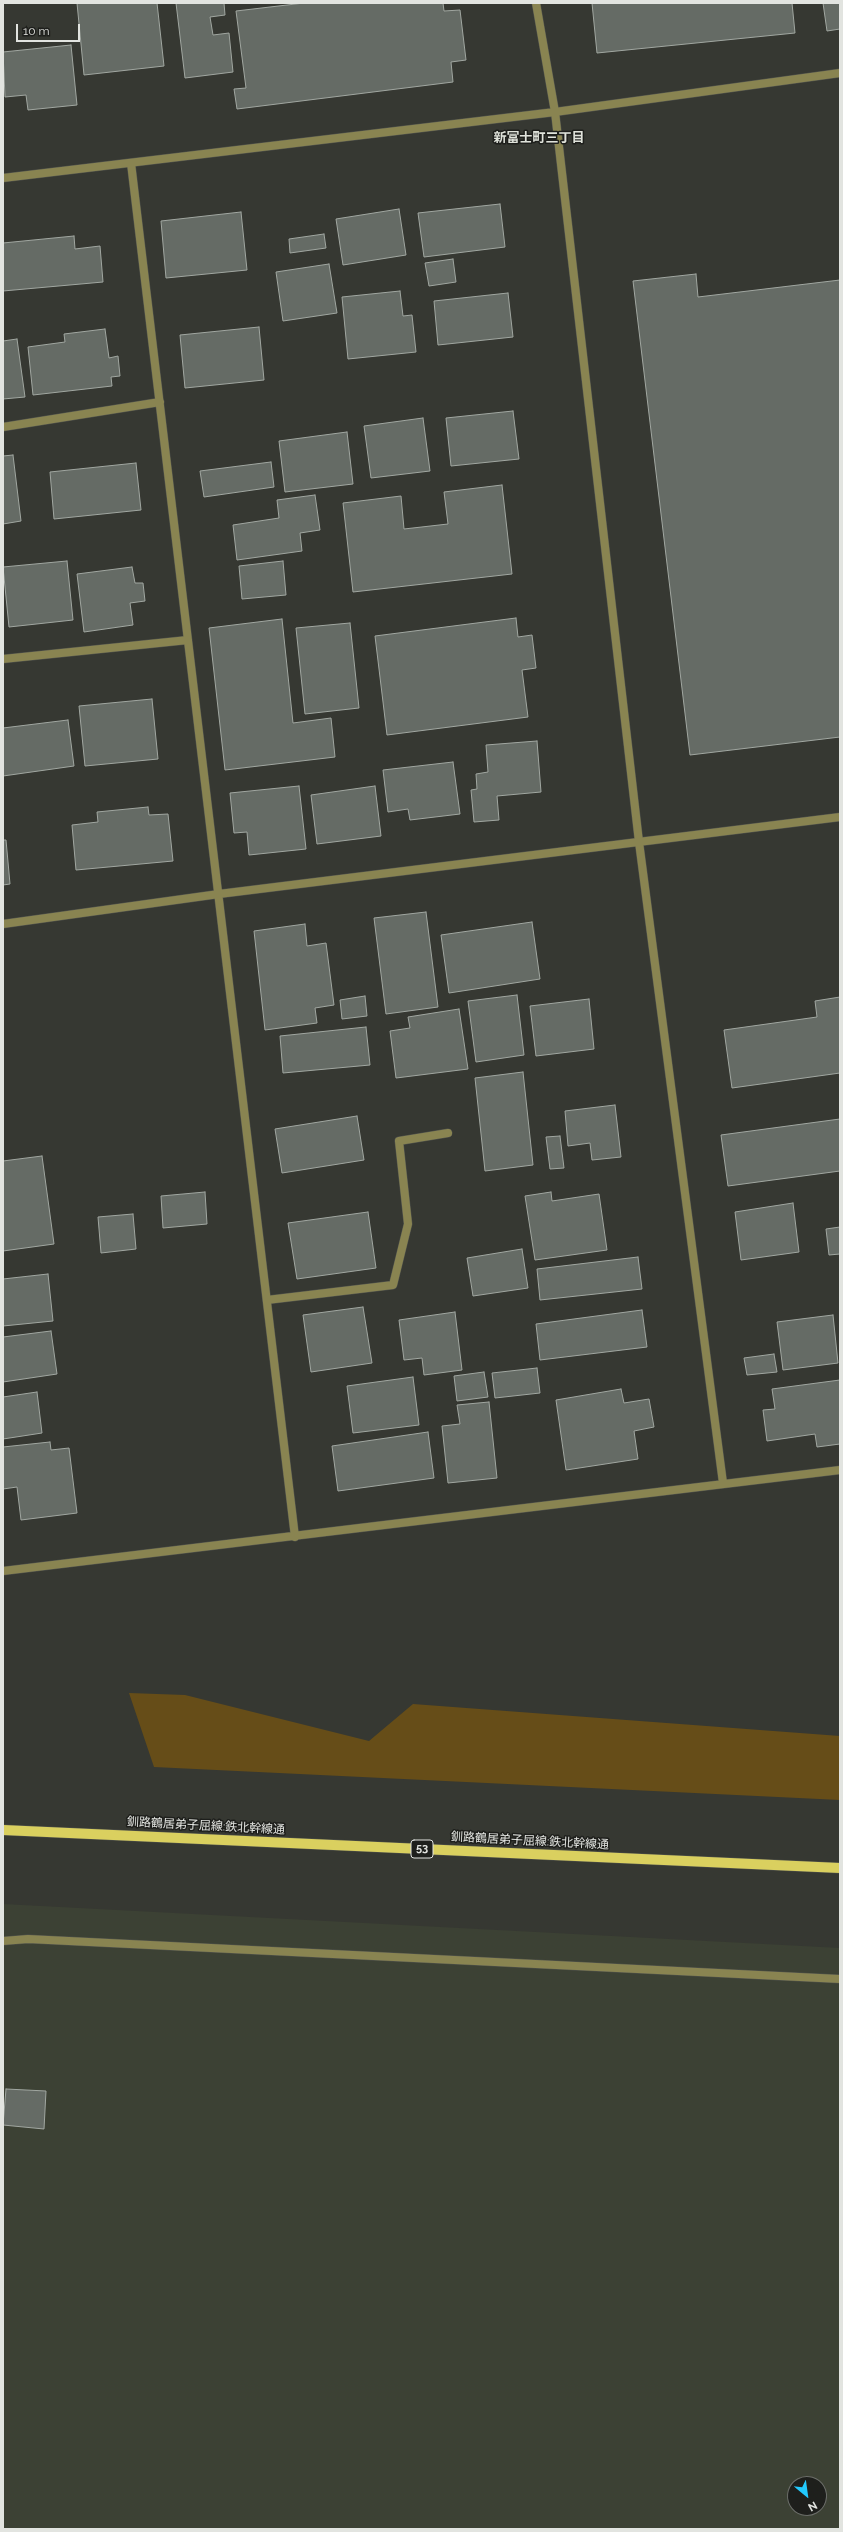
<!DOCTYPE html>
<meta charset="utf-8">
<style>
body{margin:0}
#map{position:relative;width:843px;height:2532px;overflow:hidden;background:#363832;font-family:Raleway,sans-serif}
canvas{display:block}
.frame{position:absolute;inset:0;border:4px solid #e2e4e0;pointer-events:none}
.north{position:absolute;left:787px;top:2476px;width:40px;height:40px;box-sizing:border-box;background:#1e1f1c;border:1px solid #6c6e6a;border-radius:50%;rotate:151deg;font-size:11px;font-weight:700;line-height:16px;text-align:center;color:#e2e4e0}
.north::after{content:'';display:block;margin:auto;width:14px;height:18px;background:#22c9fd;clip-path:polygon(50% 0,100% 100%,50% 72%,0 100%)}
.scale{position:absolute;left:16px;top:24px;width:64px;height:18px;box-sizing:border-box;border:2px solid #e2e4e0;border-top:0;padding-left:5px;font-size:12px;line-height:14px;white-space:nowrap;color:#e2e4e0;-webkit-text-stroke:3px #1e1f1c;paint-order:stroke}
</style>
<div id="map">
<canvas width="843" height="2532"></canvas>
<div class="frame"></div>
<div class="north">N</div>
<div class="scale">10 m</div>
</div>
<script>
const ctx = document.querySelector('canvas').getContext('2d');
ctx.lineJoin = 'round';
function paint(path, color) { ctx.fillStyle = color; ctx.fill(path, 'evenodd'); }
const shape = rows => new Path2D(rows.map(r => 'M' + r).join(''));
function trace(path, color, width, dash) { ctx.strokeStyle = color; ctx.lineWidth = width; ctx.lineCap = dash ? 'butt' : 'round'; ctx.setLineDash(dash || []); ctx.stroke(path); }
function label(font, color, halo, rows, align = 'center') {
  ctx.font = font + ' Raleway,"Noto Sans JP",sans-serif'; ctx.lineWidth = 3; ctx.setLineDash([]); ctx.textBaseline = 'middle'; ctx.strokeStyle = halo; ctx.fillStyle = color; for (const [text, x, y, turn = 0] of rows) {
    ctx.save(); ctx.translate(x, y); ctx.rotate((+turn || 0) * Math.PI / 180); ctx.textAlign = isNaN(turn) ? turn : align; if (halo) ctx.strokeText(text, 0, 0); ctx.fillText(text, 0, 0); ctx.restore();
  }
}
paint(shape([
 [3,1904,840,1948,840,2529,3,2529],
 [795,2484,819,2484,819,2508,795,2508]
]), '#3c4134');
paint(shape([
 [129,1693,185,1695,369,1741,413,1704,840,1736,840,1800,154,1767]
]), '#664d18');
const building = shape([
 [77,3,157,3,164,66,84,75,77,3],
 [176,3,224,3,225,15,210,17,213,35,229,33,233,72,185,78,176,3],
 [304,3,443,3,444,11,460,10,466,60,451,62,453,82,237,109,234,89,246,88,236,11,304,3],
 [592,3,792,3,795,33,597,53,592,3],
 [823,3,840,3,840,29,827,31,823,3],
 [71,45,77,105,28,110,26,95,5,97,3,52,71,45],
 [500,204,505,247,424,257,418,213,500,204],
 [399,209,406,255,343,265,336,219,399,209],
 [241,212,247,270,166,278,161,221,241,212],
 [324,234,326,248,290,253,289,239,324,234],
 [74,236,75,249,100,246,103,282,3,291,3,243,74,236],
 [453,259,456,282,429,286,425,263,453,259],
 [329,264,337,313,283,321,276,272,329,264],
 [696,274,698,297,840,280,840,737,690,755,633,281,696,274],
 [400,291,403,316,412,315,416,352,348,359,342,297,400,291],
 [508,293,513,337,438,345,434,301,508,293],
 [259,327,264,380,185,388,180,335,259,327],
 [105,329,109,358,118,356,120,376,111,377,112,386,33,395,28,347,65,342,64,334,105,329],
 [17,339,25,397,3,399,3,341,17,339],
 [513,411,519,459,451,466,446,418,513,411],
 [423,418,430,471,371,478,364,426,423,418],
 [347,432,353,484,285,492,279,441,347,432],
 [13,455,21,521,3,524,3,456,13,455],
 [271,462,274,487,204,497,200,471,271,462],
 [136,463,141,510,54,519,50,472,136,463],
 [502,485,512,574,353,592,343,503,401,496,404,529,448,524,444,492,502,485],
 [315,495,320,530,300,533,302,551,237,560,233,525,279,518,277,500,315,495],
 [67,561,73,620,9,627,3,567,67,561],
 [283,561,286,595,242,599,239,566,283,561],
 [132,567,135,583,143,583,145,601,130,603,133,625,84,632,77,574,132,567],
 [516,618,518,637,532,635,536,668,522,670,528,717,387,735,375,636,516,618],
 [282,619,293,723,331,718,335,757,225,770,209,628,282,619],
 [350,623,359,708,305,714,296,628,350,623],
 [152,699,158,759,85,766,79,706,152,699],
 [68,720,74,766,3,776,3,728,68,720],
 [537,741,541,792,497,796,499,820,474,822,471,790,477,789,476,774,488,772,486,745,537,741],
 [453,762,460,814,410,820,408,809,388,812,383,770,453,762],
 [299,786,306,849,249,855,247,832,234,833,230,793,299,786],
 [375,786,381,836,317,844,311,795,375,786],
 [148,807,149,815,168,814,173,861,76,870,72,825,98,822,97,812,148,807],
 [3,840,6,840,10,884,3,885,3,840],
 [426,912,438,1007,386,1014,374,918,426,912],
 [532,922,540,979,449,993,441,935,532,922],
 [305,924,307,946,326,943,334,1005,315,1008,317,1023,265,1030,254,931,305,924],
 [517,995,524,1055,476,1062,468,1001,517,995],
 [365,996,367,1016,342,1019,340,1000,365,996],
 [840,997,840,1073,732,1088,724,1030,817,1017,815,1001,840,997],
 [589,999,594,1049,536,1056,530,1006,589,999],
 [459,1009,468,1069,396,1078,390,1031,410,1028,408,1017,459,1009],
 [366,1027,370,1065,283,1073,280,1036,366,1027],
 [523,1072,533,1165,485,1171,475,1078,523,1072],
 [615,1105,621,1157,592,1160,590,1143,568,1146,565,1111,615,1105],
 [357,1116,364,1160,282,1173,275,1129,357,1116],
 [840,1119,840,1171,728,1186,721,1135,840,1119],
 [560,1136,564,1168,550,1169,546,1137,560,1136],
 [42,1156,54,1244,3,1251,3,1161,42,1156],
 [205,1192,207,1224,163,1228,161,1196,205,1192],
 [551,1192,552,1201,599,1194,607,1250,535,1260,525,1196,551,1192],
 [793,1203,799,1252,741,1260,735,1212,793,1203],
 [368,1212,376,1268,297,1279,288,1223,368,1212],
 [133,1214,136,1249,101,1253,98,1217,133,1214],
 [840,1227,840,1254,829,1255,826,1229,840,1227],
 [522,1249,528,1288,473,1296,467,1258,522,1249],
 [638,1257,642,1289,540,1300,537,1269,638,1257],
 [48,1274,53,1321,3,1326,3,1279,48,1274],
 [363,1307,372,1363,311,1372,303,1315,363,1307],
 [642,1310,647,1347,540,1360,536,1324,642,1310],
 [455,1312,462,1370,424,1375,422,1358,404,1360,399,1320,455,1312],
 [833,1315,838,1363,783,1370,777,1322,833,1315],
 [51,1331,57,1374,3,1382,3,1337,51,1331],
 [774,1354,777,1372,747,1375,744,1358,774,1354],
 [537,1368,540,1393,495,1398,492,1373,537,1368],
 [484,1372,488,1397,457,1401,454,1376,484,1372],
 [413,1377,419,1425,353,1433,347,1386,413,1377],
 [840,1380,840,1444,817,1447,815,1434,767,1441,763,1410,775,1409,772,1389,840,1380],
 [621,1389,624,1403,649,1399,654,1427,634,1431,638,1459,566,1470,556,1400,621,1389],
 [37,1392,42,1433,3,1439,3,1397,37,1392],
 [489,1402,497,1478,448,1483,442,1426,460,1424,457,1405,489,1402],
 [428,1432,434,1478,338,1491,332,1446,428,1432],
 [50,1442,51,1450,69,1448,77,1513,21,1520,17,1487,3,1489,3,1447,50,1442],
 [6,2089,46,2091,44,2129,3,2125,6,2089]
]);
paint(building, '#656b65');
trace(building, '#a1a7a1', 1);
const service = shape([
 [267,1300,393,1285,408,1224,399,1141,448,1133],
 [3,1941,28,1939,840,1979]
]);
const minor = shape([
 [536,3,555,112,639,842,723,1483],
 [131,163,295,1537],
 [3,178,555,112,840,73],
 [3,427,160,402],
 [3,659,188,640],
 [3,924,219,894,840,817],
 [3,1571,840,1470]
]);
const primary = shape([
 [3,1830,840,1868]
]);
trace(service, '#52544e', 9);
trace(minor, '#52544e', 9);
trace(primary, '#52544e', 11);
trace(service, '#898451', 8);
trace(minor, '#898451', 8);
trace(primary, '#dad05f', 10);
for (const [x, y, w] of [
 [422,1849,22]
]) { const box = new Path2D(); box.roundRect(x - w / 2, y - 9, w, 18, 3); ctx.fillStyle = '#1e1f1c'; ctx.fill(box); trace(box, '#e2e4e0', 1); }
label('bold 11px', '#e2e4e0', null, [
 ["53",422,1849]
]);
label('12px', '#e2e4e0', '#1e1f1c', [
 ["釧路鶴居弟子屈線:鉄北幹線通",206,1826,3],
 ["釧路鶴居弟子屈線:鉄北幹線通",530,1841,3]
]);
label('bold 13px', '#e0e3db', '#1e1f1c', [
 ["新富士町三丁目",539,138]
]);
</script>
